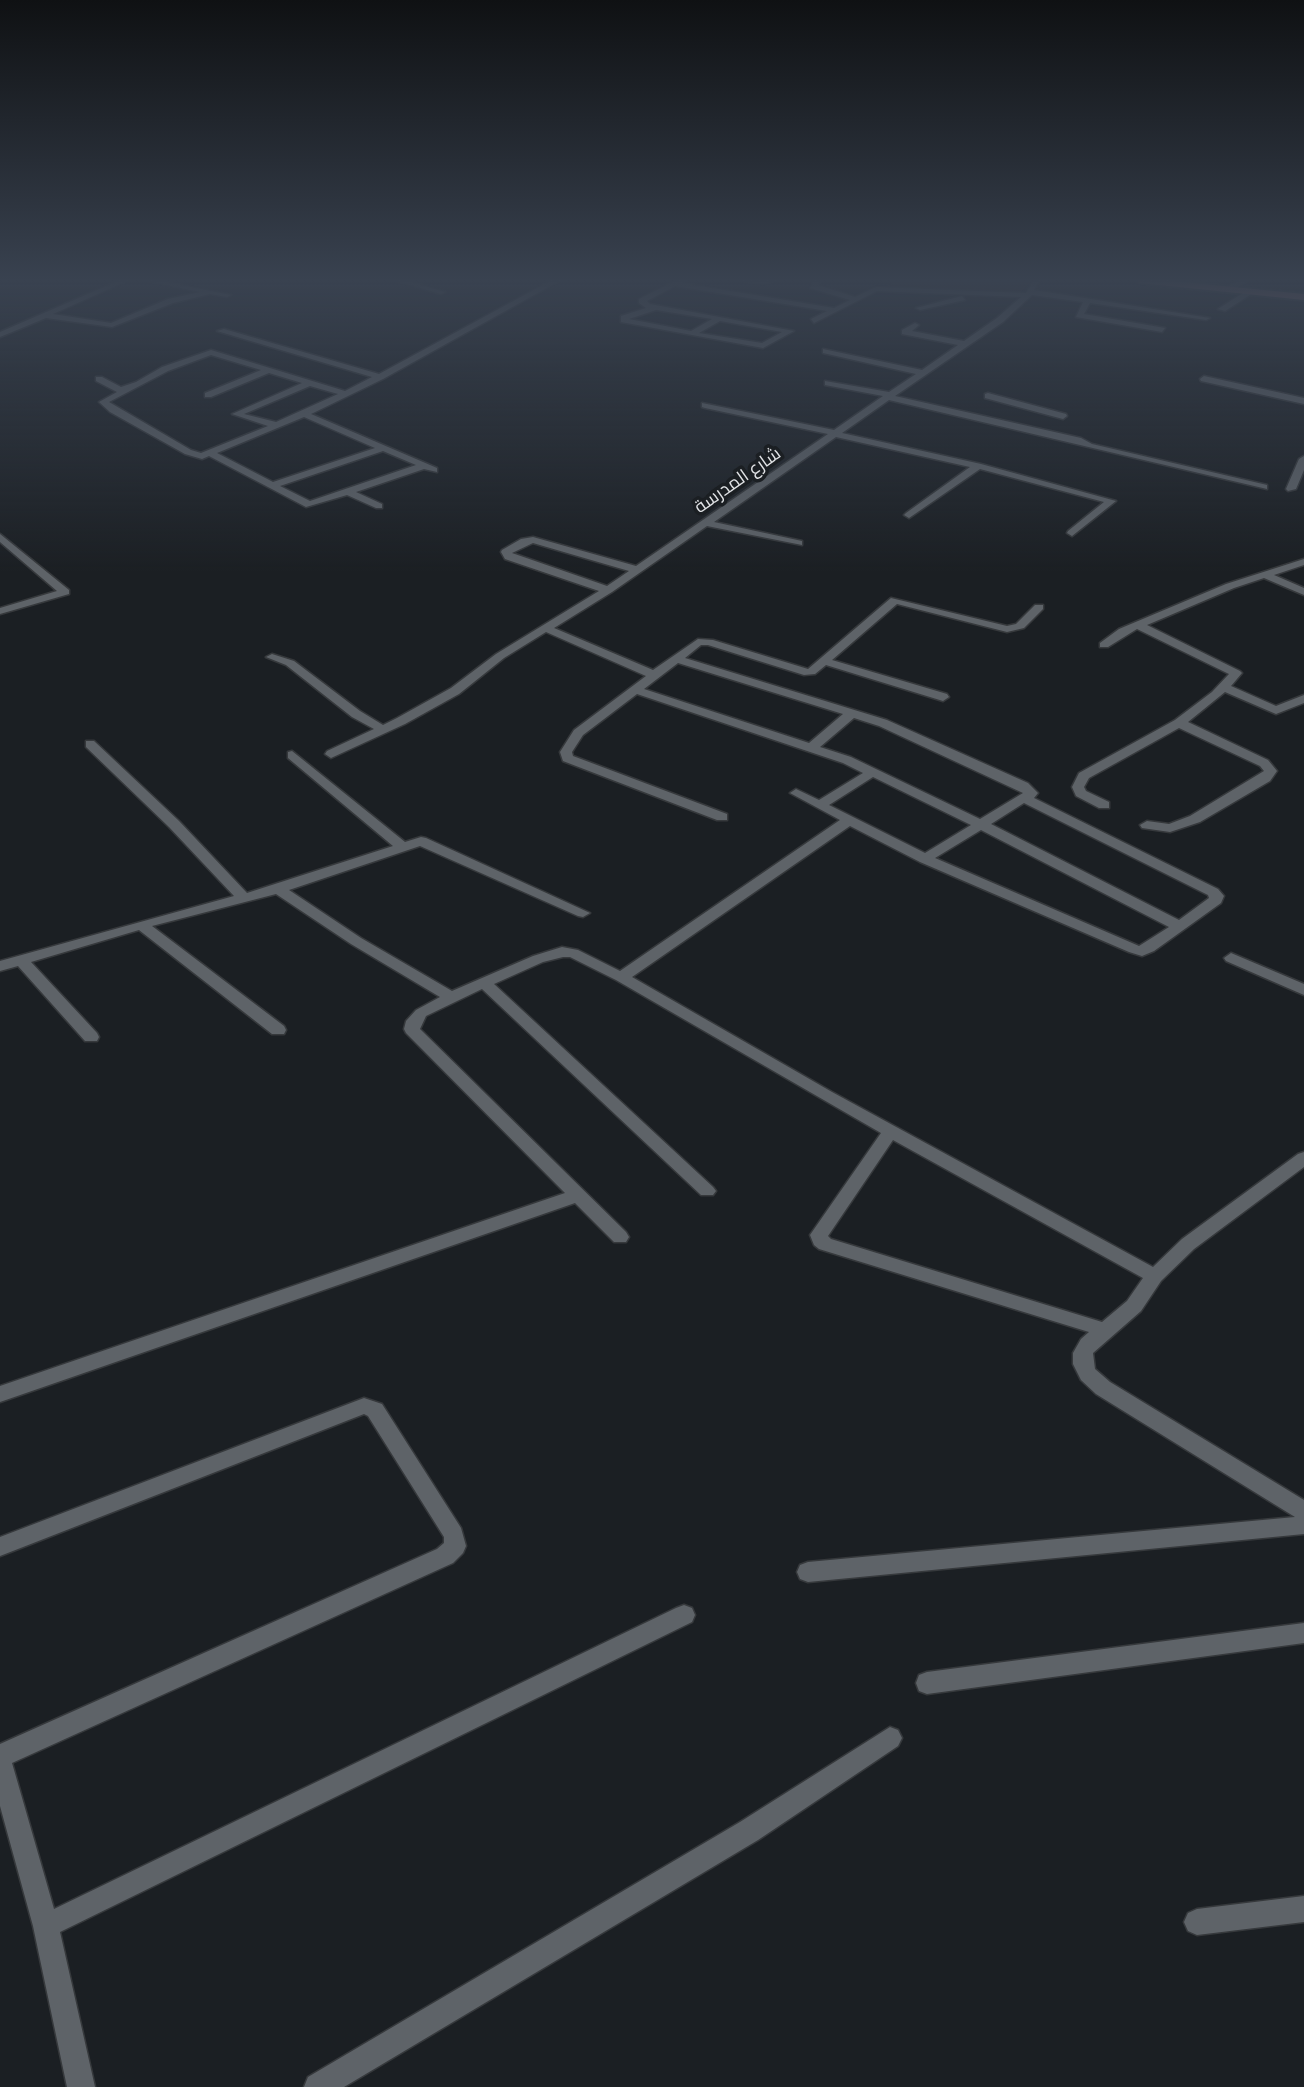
<!DOCTYPE html>
<meta charset="utf-8">
<style>
body{margin:0}
canvas{display:block;background:#1b1f23}
</style>
<canvas width="1304" height="2087"></canvas>
<script>
const ctx = document.querySelector('canvas').getContext('2d');
ctx.lineJoin = 'round';
function paint(path, color) { ctx.fillStyle = color; ctx.fill(path, 'evenodd'); }
const shape = rows => new Path2D(rows.map(r => 'M' + r).join(''));
function trace(path, color, width, dash) { ctx.strokeStyle = color; ctx.lineWidth = width; ctx.lineCap = dash ? 'butt' : 'round'; ctx.setLineDash(dash || []); ctx.stroke(path); }
function label(font, color, halo, rows, align = 'center') {
  ctx.font = font + ' Signika,Cairo,sans-serif'; ctx.lineWidth = 7; ctx.setLineDash([]); ctx.textBaseline = 'middle'; ctx.strokeStyle = halo; ctx.fillStyle = color; for (const [text, x, y, turn = 0] of rows) {
    ctx.save(); ctx.translate(x, y); ctx.rotate((+turn || 0) * Math.PI / 180); ctx.textAlign = isNaN(turn) ? turn : align; if (halo) ctx.strokeText(text, 0, 0); ctx.fillText(text, 0, 0); ctx.restore();
  }
}
paint(shape([
 [891,280,1033,280,1020,293,890,288]
]), '#32201c');
const minor = shape([
 [120,280,129,280,53,314,111,323,168,299,200,292,143,280,156,280,231,295,227,297,210,294,173,303,112,327,46,318,0,337,0,332,120,280],
 [393,280,404,280,445,292,441,294,393,280],
 [552,280,561,280,383,379,311,414,437,468,437,472,424,469,356,492,382,504,382,508,376,508,347,495,306,507,209,456,202,459,185,454,110,412,99,402,117,392,96,381,96,377,102,377,121,387,136,382,162,367,211,350,345,391,372,377,217,331,224,329,379,374,552,280],
 [211,355,261,370,205,393,205,397,211,397,269,373,302,383,232,414,268,426,201,453,191,450,109,402,168,371,211,355],
 [310,386,338,394,276,422,244,414,310,386],
 [304,417,375,448,273,482,217,453,304,417],
 [383,451,416,465,310,501,280,486,383,451],
 [677,280,685,280,682,283,834,308,850,300,810,288,813,283,809,280,821,280,818,285,855,297,876,287,1026,293,1034,280,1040,280,1034,290,1210,318,1206,320,1090,303,1084,314,1165,328,1162,332,1076,317,1083,302,1032,295,1003,322,895,396,1081,438,1092,444,1267,485,1267,489,889,400,842,433,981,464,1116,501,1072,536,1067,533,1068,531,1104,502,980,469,909,518,904,515,906,513,970,467,836,437,714,522,802,541,802,545,707,526,612,592,554,628,653,670,698,639,713,640,808,669,891,598,1007,626,1016,624,1035,605,1043,605,1043,609,1024,628,1007,632,897,604,832,660,947,694,949,697,943,701,826,665,815,674,804,675,708,645,701,645,685,658,887,720,1028,783,1038,793,1034,798,1218,889,1224,896,1221,903,1154,951,1142,956,1129,952,920,862,850,826,632,977,832,1092,1153,1267,1182,1239,1298,1154,1304,1152,1304,1167,1194,1249,1161,1281,1141,1311,1093,1353,1095,1369,1110,1382,1304,1500,1304,1534,808,1582,800,1579,797,1572,800,1565,808,1562,1295,1517,1096,1394,1081,1380,1073,1364,1073,1353,1081,1339,1089,1332,819,1249,814,1245,810,1235,881,1133,616,980,570,957,563,957,543,962,494,984,713,1187,716,1191,713,1195,701,1195,482,989,426,1016,420,1029,626,1232,629,1237,626,1242,614,1242,575,1203,0,1402,0,1386,565,1193,406,1033,404,1029,406,1021,416,1010,440,997,351,944,276,894,152,926,284,1026,286,1030,284,1034,272,1034,139,930,31,962,97,1033,99,1037,97,1041,85,1041,18,966,0,971,0,961,234,896,169,827,86,747,86,741,94,741,179,821,247,893,393,846,288,758,288,752,292,751,405,842,421,837,426,838,590,913,583,917,578,916,420,846,289,890,361,938,452,991,533,956,562,947,578,950,620,971,840,820,790,793,796,789,819,800,863,773,843,763,637,694,583,735,572,752,573,756,727,814,727,820,717,820,563,761,560,752,574,730,646,676,546,632,504,658,459,694,405,724,331,758,325,754,327,751,374,729,352,717,286,665,266,657,272,654,294,661,360,711,383,725,397,718,451,688,496,654,599,591,505,559,501,552,502,550,521,539,533,537,636,566,828,434,705,408,702,407,702,403,834,430,883,396,825,385,825,381,889,392,916,374,823,353,823,349,922,370,958,345,902,334,902,330,915,323,919,325,912,331,964,341,997,318,1021,297,877,291,814,323,811,319,827,311,675,286,647,301,650,304,794,331,763,348,621,322,621,316,646,308,639,303,639,299,677,280],
 [656,310,712,319,691,331,629,319,656,310],
 [720,321,782,332,762,343,699,333,720,321],
 [533,543,629,571,607,586,512,553,533,543],
 [678,663,843,714,809,743,644,689,678,663],
 [854,718,879,726,1023,793,980,819,851,757,820,747,854,718],
 [873,777,971,825,925,853,829,805,873,777],
 [1024,803,1208,895,1209,898,1179,920,991,824,1024,803],
 [981,830,1169,927,1139,946,935,858,981,830],
 [893,1140,1143,1278,1127,1301,1102,1322,831,1239,828,1236,893,1140],
 [735,280,778,280,763,284,735,280],
 [1240,280,1248,280,1233,291,1227,291,1227,287,1240,280],
 [1249,289,1256,291,1225,311,1218,309,1249,289],
 [962,296,965,300,920,310,916,308,962,296],
 [1204,376,1304,398,1304,404,1201,381,1200,379,1204,376],
 [988,393,1066,414,1067,416,1063,419,985,398,985,394,988,393],
 [1304,456,1304,470,1296,489,1288,491,1286,489,1299,459,1304,456],
 [0,534,69,590,69,594,0,614,0,608,57,591,0,542,0,534],
 [1304,559,1304,565,1274,575,1304,588,1304,595,1264,578,1234,588,1147,625,1240,671,1242,673,1231,686,1276,706,1304,695,1304,703,1276,714,1225,692,1188,722,1268,760,1277,771,1270,781,1200,822,1170,832,1142,828,1140,825,1147,821,1169,824,1190,816,1264,771,1260,766,1179,728,1089,778,1084,787,1086,791,1109,802,1109,808,1099,808,1076,796,1072,787,1079,773,1175,720,1212,692,1229,674,1137,629,1108,647,1100,647,1100,643,1119,629,1226,584,1304,559],
 [1231,953,1304,984,1304,995,1226,961,1224,958,1231,953],
 [364,1398,382,1404,461,1528,466,1546,463,1553,453,1563,12,1763,54,1909,676,1608,684,1605,692,1608,695,1615,692,1622,60,1932,95,2087,67,2087,33,1926,0,1806,0,1744,437,1549,444,1543,444,1537,368,1416,364,1414,0,1556,0,1537,364,1398],
 [1304,1623,1304,1643,927,1694,919,1691,916,1683,919,1675,927,1672,1304,1623],
 [890,1727,898,1730,902,1738,898,1746,758,1840,344,2087,304,2087,308,2077,740,1822,890,1727],
 [1304,1896,1304,1922,1197,1935,1188,1931,1184,1922,1188,1913,1197,1909,1304,1896]
]);
const major = shape([
 [1136,280,1163,280,1304,294,1304,300,1140,283,1136,280]
]);
trace(minor, '#36393c', 3);
trace(major, '#36393c', 4);
paint(minor, '#5e6368');
paint(major, '#a6737a');
const sky = ctx.createLinearGradient(0, 0, 0, 572);
sky.addColorStop(0, '#0f1113');
sky.addColorStop(0.49, '#394250');
sky.addColorStop(1, '#39425000');
ctx.fillStyle = sky;
ctx.fillRect(0, 0, 1304, 572);
label('18px', '#e2e4e7', '#1b1f23', [
 ["شارع المدرسة",738,481,-35]
]);
</script>
